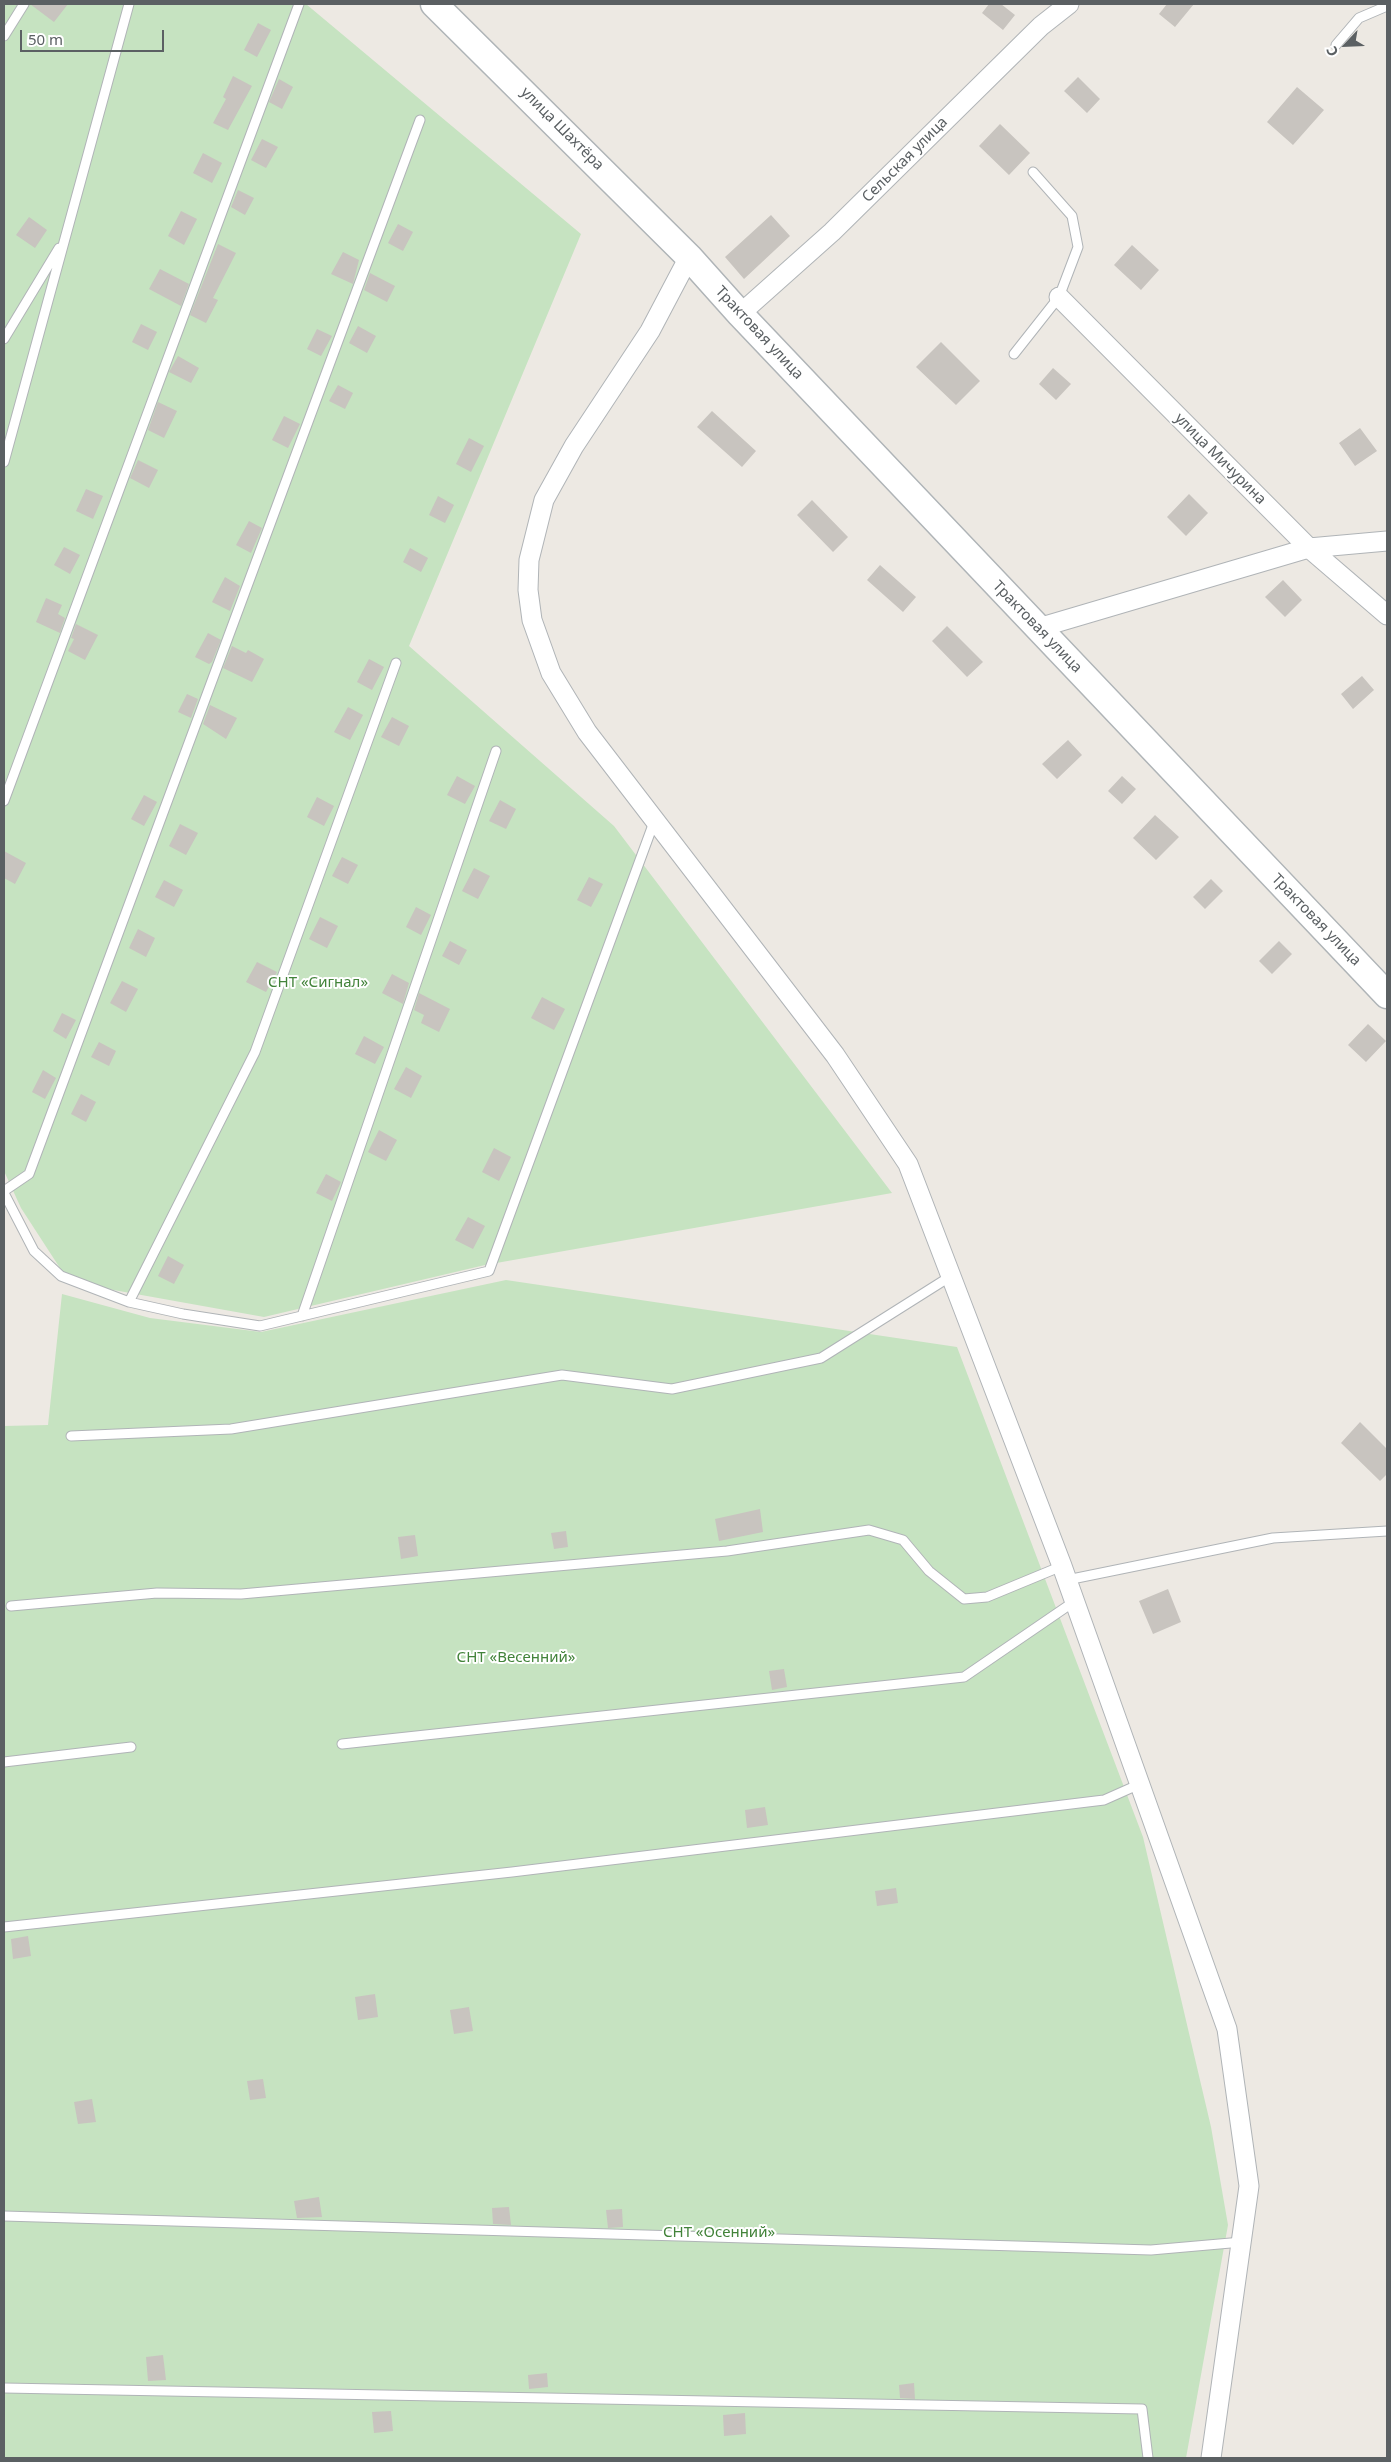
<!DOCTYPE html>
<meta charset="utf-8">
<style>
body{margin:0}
#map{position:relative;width:1391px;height:2462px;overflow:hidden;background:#ede9e3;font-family:"Noto Sans",sans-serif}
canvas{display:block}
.frame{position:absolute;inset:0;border:5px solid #5b6063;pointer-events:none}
.north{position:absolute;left:1321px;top:20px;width:50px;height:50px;-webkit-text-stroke:4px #fff;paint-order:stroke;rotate:245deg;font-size:14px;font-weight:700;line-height:20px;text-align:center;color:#5b6063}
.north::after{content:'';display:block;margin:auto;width:18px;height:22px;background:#5b6063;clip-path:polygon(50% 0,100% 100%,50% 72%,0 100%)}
.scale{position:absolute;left:20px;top:30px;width:144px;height:22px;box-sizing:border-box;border:2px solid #5b6063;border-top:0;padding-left:6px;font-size:15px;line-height:18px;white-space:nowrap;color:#5b6063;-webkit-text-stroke:4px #fff;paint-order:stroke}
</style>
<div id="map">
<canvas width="1391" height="2462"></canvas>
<div class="frame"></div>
<div class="north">С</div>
<div class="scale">50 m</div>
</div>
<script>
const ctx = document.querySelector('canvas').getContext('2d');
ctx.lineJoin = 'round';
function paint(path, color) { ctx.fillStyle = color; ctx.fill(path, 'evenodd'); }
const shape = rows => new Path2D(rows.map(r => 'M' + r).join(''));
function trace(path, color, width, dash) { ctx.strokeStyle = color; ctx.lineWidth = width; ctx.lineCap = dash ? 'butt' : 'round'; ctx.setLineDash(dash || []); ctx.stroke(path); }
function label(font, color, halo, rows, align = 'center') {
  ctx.font = font + ' "Noto Sans",sans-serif'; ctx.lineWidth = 4; ctx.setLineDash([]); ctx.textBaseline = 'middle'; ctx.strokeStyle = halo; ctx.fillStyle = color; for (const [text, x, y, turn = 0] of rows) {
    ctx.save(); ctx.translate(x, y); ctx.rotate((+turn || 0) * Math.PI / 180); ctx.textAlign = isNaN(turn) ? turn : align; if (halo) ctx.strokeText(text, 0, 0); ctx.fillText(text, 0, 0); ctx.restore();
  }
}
paint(shape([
 [4,4,306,4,581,234,409,646,614,826,892,1193,485,1265,264,1317,69,1282,21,1208,4,1171],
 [506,1280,957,1347,1143,1837,1211,2127,1228,2225,1186,2458,4,2458,4,1426,48,1425,62,1294,150,1318,261,1332]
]), '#c6e3c1');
paint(shape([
 [30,4,68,4,54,22],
 [989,4,1001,4,1015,15,1003,30,982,13],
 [1167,4,1194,4,1175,27,1159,14],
 [258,23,271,30,257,57,244,50],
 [233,76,252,86,228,130,213,123,226,99,223,97],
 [1078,77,1100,99,1087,113,1064,91],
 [279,79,293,87,282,109,269,102],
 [1297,87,1324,110,1293,145,1267,122],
 [1000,124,1030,153,1009,175,979,146],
 [262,139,278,147,266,168,251,160],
 [203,153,222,163,212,183,193,173],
 [238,190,254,198,245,215,231,207],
 [181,211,197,219,184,245,168,236],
 [771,215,790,236,744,279,725,257],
 [29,217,47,230,35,248,16,235],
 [398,224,413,232,403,251,388,243],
 [218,244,236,253,213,298,218,300,206,323,190,315],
 [1132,245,1159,270,1141,290,1114,265],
 [343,252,359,260,353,284,331,274],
 [160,269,189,284,181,306,149,289],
 [370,273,395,286,387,302,364,290],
 [141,324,157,332,148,350,132,342],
 [358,326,376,336,367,353,349,343],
 [317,329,332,336,321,356,307,349],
 [941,342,980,381,956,405,916,367],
 [178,356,199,368,191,383,169,372],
 [1053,368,1071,384,1056,400,1039,384],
 [338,385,353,393,345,409,329,401],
 [158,402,177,411,164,438,148,430],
 [712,411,756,451,742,467,697,427],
 [284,416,300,424,288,448,272,440],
 [1360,428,1377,451,1355,466,1339,443],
 [469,438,484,446,471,472,456,464],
 [138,460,158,470,149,488,130,478],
 [86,489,103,496,93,519,76,511],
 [1189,494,1208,513,1186,536,1167,517],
 [438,496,454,505,445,523,429,515],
 [812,500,848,537,833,552,797,515],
 [249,521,262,528,251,553,236,545],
 [64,547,80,555,70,574,54,565],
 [410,548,428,558,421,572,403,562],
 [880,565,916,597,903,612,867,580],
 [225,577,240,586,230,611,212,602],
 [1283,580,1302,600,1285,617,1265,597],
 [46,598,62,605,58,614,65,618,60,633,36,622],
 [76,624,98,635,85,660,68,651,74,639,71,638],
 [947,626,983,662,967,677,932,641],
 [208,633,221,640,212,662,209,664,195,657],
 [232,646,246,653,248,650,264,659,252,682,223,668],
 [369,659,384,667,372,690,357,682],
 [1362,676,1374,690,1353,709,1341,694],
 [187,694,198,699,191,718,178,712],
 [210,705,237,718,226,739,203,724],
 [348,707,363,715,350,740,334,732],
 [392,717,409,726,399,746,381,737],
 [1068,740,1082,755,1057,779,1042,764],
 [457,776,475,786,465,804,447,795],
 [1122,776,1136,789,1122,804,1108,791],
 [144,795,157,802,144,826,131,819],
 [317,797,334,806,324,826,307,817],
 [500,800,516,809,506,829,489,821],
 [1155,815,1179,837,1156,860,1133,838],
 [180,824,198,833,186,855,169,846],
 [4,851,26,863,15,884,4,878],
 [342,857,358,865,348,884,332,876],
 [474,868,490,876,478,899,462,891],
 [589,877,603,884,591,907,577,900],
 [1211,879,1223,891,1205,909,1193,897],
 [164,880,183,890,174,907,155,897],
 [416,907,431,915,421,935,406,927],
 [320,917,338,926,327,948,309,939],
 [138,929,155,938,146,957,129,948],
 [450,941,467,950,459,965,442,956],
 [1279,941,1292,954,1272,974,1259,961],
 [257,962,277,972,266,992,246,982],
 [392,974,409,983,403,1004,382,993],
 [122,981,138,989,126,1012,110,1003],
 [419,993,450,1009,439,1032,421,1023,424,1015,414,1010],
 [542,997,565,1009,554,1030,531,1018],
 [62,1013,76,1020,66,1039,53,1031],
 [1368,1024,1386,1041,1366,1062,1348,1045],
 [364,1036,384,1047,375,1064,355,1054],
 [99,1042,116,1051,109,1066,91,1057],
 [406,1067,422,1076,411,1098,394,1089],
 [43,1070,56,1078,45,1099,32,1092],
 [81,1094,96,1102,86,1122,71,1114],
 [379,1130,397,1140,386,1161,368,1152],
 [494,1148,511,1157,499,1181,482,1172],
 [326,1174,341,1182,332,1201,316,1193],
 [468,1217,485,1226,473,1249,455,1240],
 [168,1256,184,1265,174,1284,158,1276],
 [1360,1422,1387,1449,1387,1474,1380,1481,1341,1443],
 [760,1509,763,1532,719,1541,715,1519],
 [566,1531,568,1547,554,1549,551,1533],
 [415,1535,418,1556,401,1559,398,1537],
 [1168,1589,1181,1622,1153,1634,1139,1601],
 [784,1669,787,1687,772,1690,769,1671],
 [765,1807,768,1825,747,1828,745,1810],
 [896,1888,898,1903,877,1906,875,1891],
 [28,1936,31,1956,13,1959,11,1939],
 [375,1994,378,2017,358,2020,355,1997],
 [469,2007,473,2031,454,2034,450,2010],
 [263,2079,266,2098,250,2100,247,2081],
 [92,2099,96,2122,78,2124,74,2102],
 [319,2197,322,2217,297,2218,294,2201],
 [509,2207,511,2225,493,2224,492,2208],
 [622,2209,623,2227,608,2228,606,2210],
 [163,2355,166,2380,148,2381,146,2357],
 [547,2373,548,2387,529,2389,528,2375],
 [914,2383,915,2399,900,2398,899,2385],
 [391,2411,393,2431,374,2433,372,2412],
 [745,2413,746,2434,724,2436,723,2415]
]), '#c8c4bf');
const lane = shape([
 [4,36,24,4],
 [1336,45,1359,18,1387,6],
 [4,339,59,248],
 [1014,354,1059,297,1078,247,1072,216,1033,172],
 [4,462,129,4],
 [4,801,299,4],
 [4,1191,29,1174,420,120],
 [4,1193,34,1251,61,1276,129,1302,183,1314,260,1326,489,1271,654,822],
 [129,1302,255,1052,396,663],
 [302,1316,496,751],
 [71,1436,231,1429,562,1375,672,1389,821,1358,951,1276],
 [1067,1580,1273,1538,1387,1531],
 [11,1606,157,1593,241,1594,727,1551,869,1530,903,1540,929,1571,964,1599,987,1597,1062,1566],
 [342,1744,964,1677,1075,1601],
 [4,1762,131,1747],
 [4,1927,512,1872,1104,1800,1140,1784],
 [4,2216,1151,2250,1242,2242],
 [4,2388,1142,2409,1148,2458]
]);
const street = shape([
 [689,257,650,331,574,446,544,500,529,560,528,590,532,620,551,673,587,732,835,1055,908,1164,1062,1566,1227,2029,1249,2186,1211,2458],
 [1059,297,1309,548,1387,615],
 [740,314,832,232,1041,26,1069,4],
 [1038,628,1309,548,1387,541]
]);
const secondary = shape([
 [434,4,689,257,740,314,1387,995]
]);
trace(lane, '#b0b4b7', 11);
trace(street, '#b0b4b7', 21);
trace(secondary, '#afb4b7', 29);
trace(lane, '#fff', 9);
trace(street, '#fff', 19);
trace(secondary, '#fff', 26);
label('15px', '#5b6063', '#fff', [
 ["улица Шахтёра",562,129,45],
 ["Сельская улица",905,160,-45],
 ["Трактовая улица",759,333,47],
 ["улица Мичурина",1220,459,45],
 ["Трактовая улица",1037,627,46],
 ["Трактовая улица",1316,920,46]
]);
label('15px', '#42833a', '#fff', [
 ["СНТ «Сигнал»",318,983],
 ["СНТ «Весенний»",516,1658],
 ["СНТ «Осенний»",719,2233]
]);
</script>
